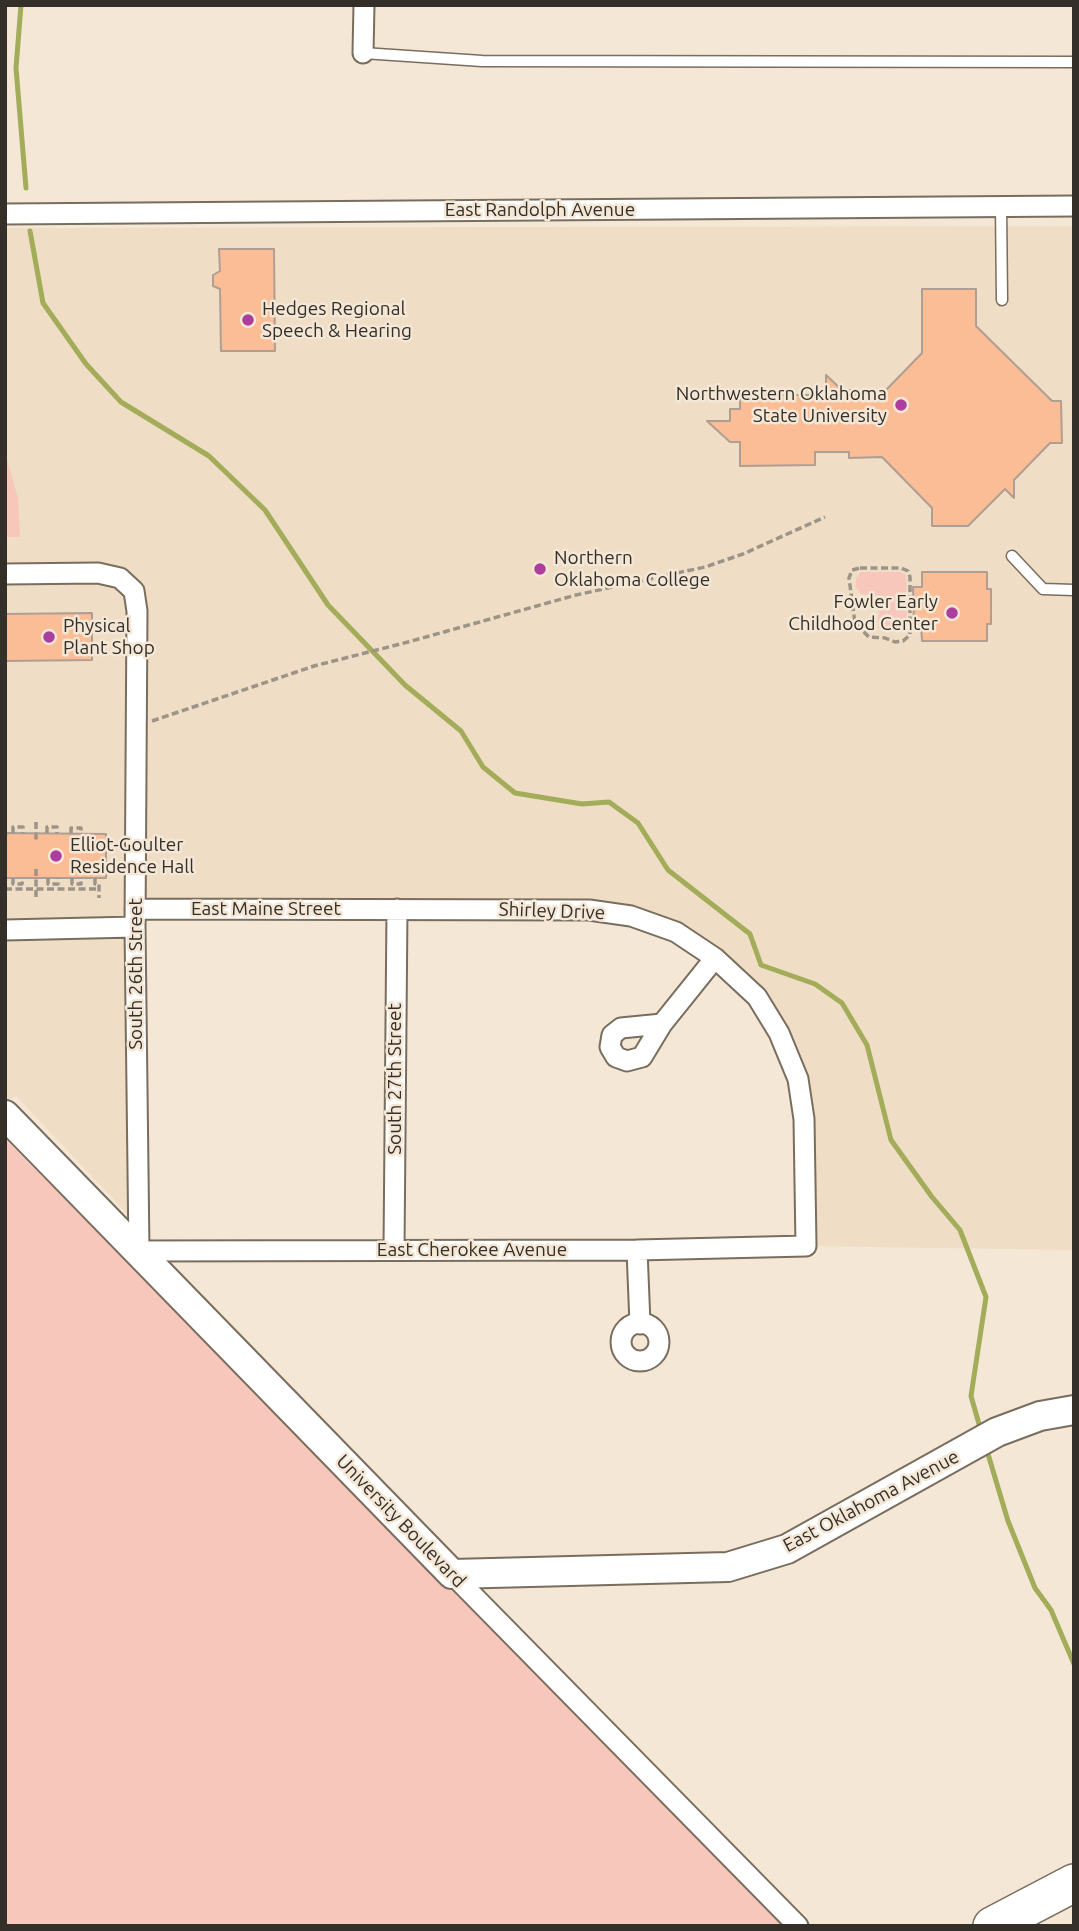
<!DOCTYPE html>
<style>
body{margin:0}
#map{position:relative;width:1079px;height:1931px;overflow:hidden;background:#f4e7d6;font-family:Ubuntu,sans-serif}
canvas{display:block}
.frame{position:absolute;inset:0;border:7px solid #342f29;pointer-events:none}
</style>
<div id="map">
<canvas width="1079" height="1931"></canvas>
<div class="frame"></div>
</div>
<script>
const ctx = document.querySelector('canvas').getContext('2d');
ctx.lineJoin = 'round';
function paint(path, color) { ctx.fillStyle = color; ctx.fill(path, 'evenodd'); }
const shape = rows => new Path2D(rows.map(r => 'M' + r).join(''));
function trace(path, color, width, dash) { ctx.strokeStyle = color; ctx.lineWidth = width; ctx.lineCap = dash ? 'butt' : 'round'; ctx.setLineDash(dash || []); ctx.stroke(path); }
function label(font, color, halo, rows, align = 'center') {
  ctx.font = font + ' Ubuntu,sans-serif'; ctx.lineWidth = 5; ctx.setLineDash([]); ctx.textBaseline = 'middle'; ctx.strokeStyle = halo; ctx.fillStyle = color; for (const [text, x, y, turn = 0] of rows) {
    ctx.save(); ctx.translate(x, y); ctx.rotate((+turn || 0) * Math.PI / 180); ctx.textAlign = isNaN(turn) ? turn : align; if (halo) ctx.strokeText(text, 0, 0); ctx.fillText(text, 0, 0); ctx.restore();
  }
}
paint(shape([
 [1074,226,1074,1250,806,1246,804,1119,779,1033,715,958,631,916,135,909,147,1235,16,1096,5,1103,5,228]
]), '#efddc5');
paint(shape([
 [5,453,18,498,20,537,5,537],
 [861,572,900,572,906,575,907,628,878,628,879,596,861,594,856,587,856,579],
 [5,1139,787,1926,5,1926]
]), '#f7c7bc');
trace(shape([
 [21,5,16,68,26,188],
 [30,231,43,303,86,364,121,402,209,456,265,510,328,605,405,685,461,731,483,767,515,793,582,804,609,802,638,823,668,870,750,934,761,965,815,984,842,1003,867,1045,891,1140,932,1197,960,1230,986,1297,971,1396,979,1424],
 [988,1454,1008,1521,1035,1588,1051,1610,1074,1664]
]), '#a2ac59', 5);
const building = shape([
 [219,249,274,249,275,351,221,351,220,289,213,286,213,275,220,271,219,249],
 [922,289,976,289,976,326,1052,401,1061,401,1062,443,1050,443,1014,480,1014,498,1005,489,968,526,932,526,932,508,882,457,849,458,849,452,815,452,815,465,740,466,740,442,730,442,707,421,730,421,730,409,740,409,740,395,826,395,826,375,842,390,886,390,922,353,922,289],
 [922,572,987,572,987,589,991,589,991,624,987,624,987,641,922,641,921,624,914,624,913,587,922,587,922,572],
 [92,613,92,660,5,661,5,614,92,613],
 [5,833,106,834,106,878,5,878,5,833]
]);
paint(building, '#fabd96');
trace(building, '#b09e93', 2);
const lane = shape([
 [363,53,482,61,1074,62],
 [1001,206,1002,300],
 [1012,556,1043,589,1074,590]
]);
const street = shape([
 [363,53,364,5],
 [5,214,1074,206],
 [5,574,98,573,120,578,134,591,137,611,135,927,139,1251,637,1250,806,1246,804,1119,798,1079,779,1033,757,997,715,958,676,932,631,916,589,910,135,909],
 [5,930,135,927],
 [662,1024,642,1057,627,1061,616,1057,610,1047,612,1035,621,1028,662,1024,715,958],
 [394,1249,397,909],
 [637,1250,640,1324],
 '621 1342a19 19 0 1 1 38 0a19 19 0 1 1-38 0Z',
 [452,1574,798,1926]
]);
const secondary = shape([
 [5,1115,452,1574,728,1567,787,1549,997,1432,1040,1416,1074,1410]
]);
const highway = shape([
 [992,1926,1074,1883]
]);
trace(lane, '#796d5e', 13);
trace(street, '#796d5e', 23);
trace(secondary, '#796d5e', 32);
trace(highway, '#796d5e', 40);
trace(shape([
 [860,568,901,568,908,571,910,577,910,635,903,641,895,642,885,638,869,637,855,623,849,578,852,570,860,568],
 [152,721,314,666,408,642,576,595,705,567,743,554,825,517],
 [36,822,36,843],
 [13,833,13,827,23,827,23,833],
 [47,833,47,827,57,827,57,833],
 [71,833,71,828,81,828,81,833],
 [36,869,36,898],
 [13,878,13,884,22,884,23,878],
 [48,878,48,884,58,884,58,878],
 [72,878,72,884,81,884,81,878],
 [95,878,95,884,99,884,99,898],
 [5,889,99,889]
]), '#9d9488', 3.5, [7, 3.5]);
trace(lane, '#fff', 10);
trace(street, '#fff', 19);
trace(secondary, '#fff', 28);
trace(highway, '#fff', 37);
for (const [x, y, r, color] of [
 [248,320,7,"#ac3f9e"],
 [901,405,7,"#ac3f9e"],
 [540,569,7,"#ac3f9e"],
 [952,613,7,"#ac3f9e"],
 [49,637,7,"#ac3f9e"],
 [56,856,7,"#ac3f9e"]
]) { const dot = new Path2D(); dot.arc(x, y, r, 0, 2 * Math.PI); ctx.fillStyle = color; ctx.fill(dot); trace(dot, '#f4e7d6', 2.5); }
label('19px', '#342f29', '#f4e7d6', [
 ["East Randolph Avenue",540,210],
 ["East Maine Street",266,909],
 ["Shirley Drive",552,911,2],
 ["South 26th Street",136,974,-90],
 ["South 27th Street",395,1079,-90],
 ["East Cherokee Avenue",472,1250],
 ["East Oklahoma Avenue",871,1501,-28],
 ["University Boulevard",401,1521,46]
]);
label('19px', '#342f29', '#f4e7d6', [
 ["Hedges Regional",262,309],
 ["Speech & Hearing",262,331],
 ["Northwestern Oklahoma",887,394,"right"],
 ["State University",887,416,"right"],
 ["Northern",554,558],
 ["Oklahoma College",554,580],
 ["Fowler Early",938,602,"right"],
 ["Childhood Center",938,624,"right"],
 ["Physical",63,626],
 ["Plant Shop",63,648],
 ["Elliot-Goulter",70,845],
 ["Residence Hall",70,867]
], 'left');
</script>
